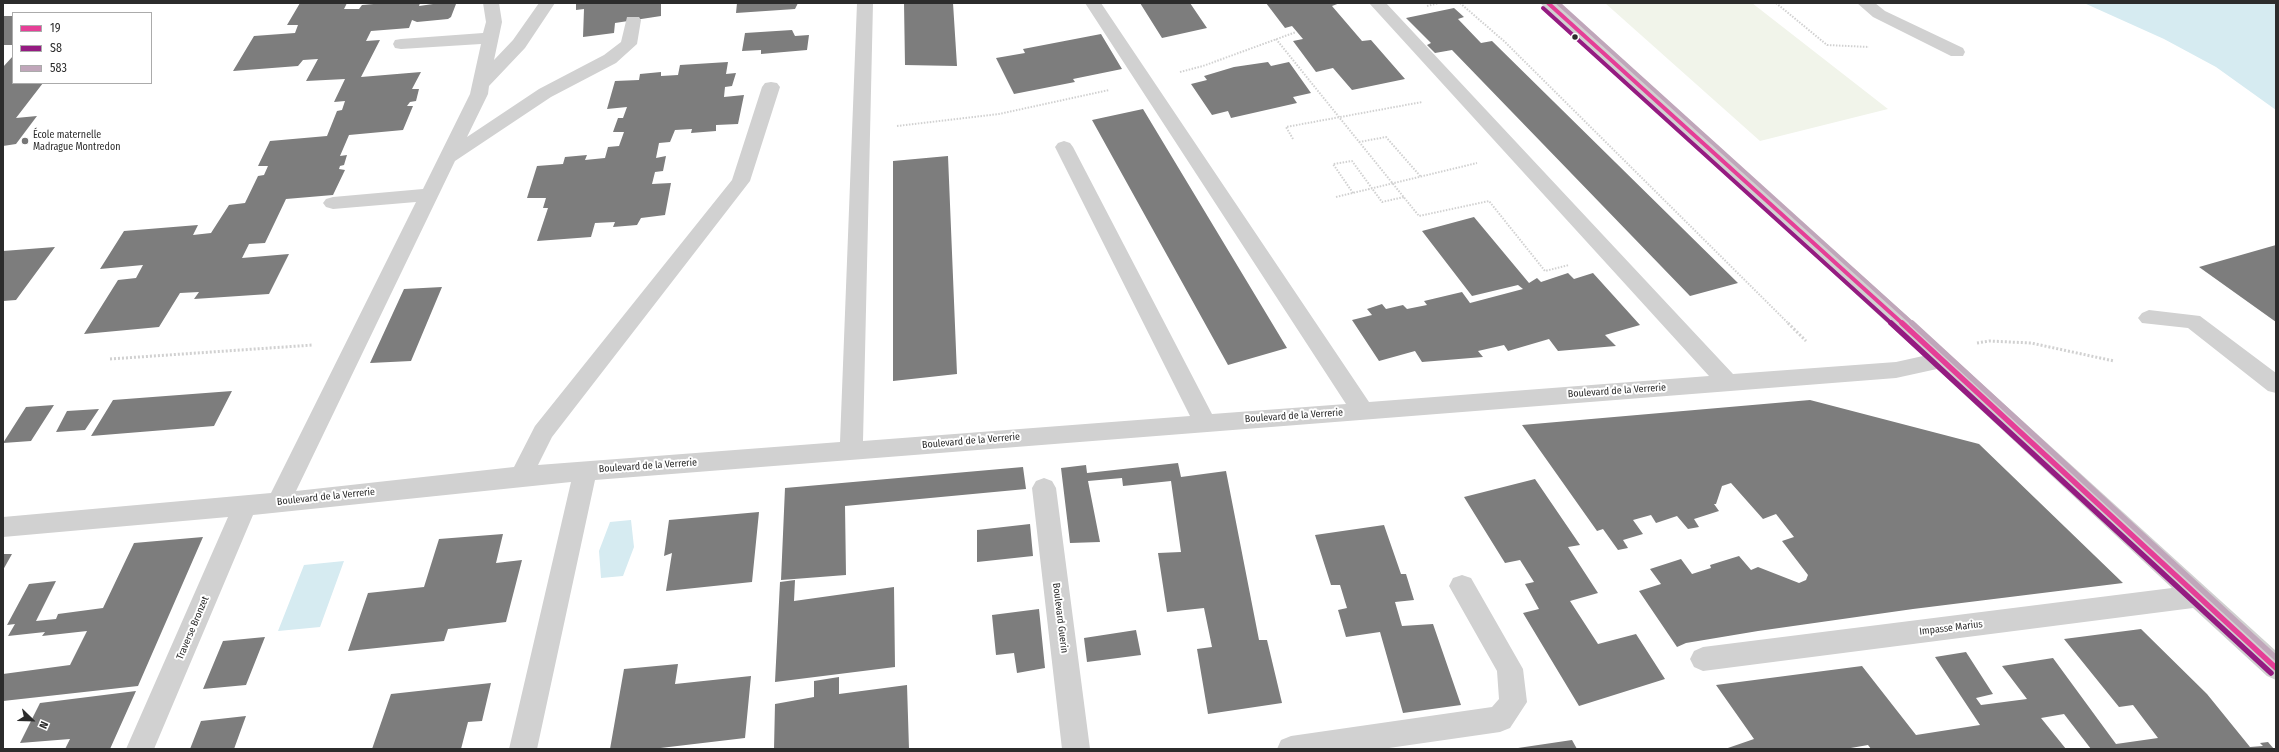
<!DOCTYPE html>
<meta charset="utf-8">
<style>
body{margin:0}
#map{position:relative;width:2279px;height:752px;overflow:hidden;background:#fff;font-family:"Fira Sans Condensed",sans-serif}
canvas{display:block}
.frame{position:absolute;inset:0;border:4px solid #2c2c2c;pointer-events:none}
.legend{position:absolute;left:12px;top:12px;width:140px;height:72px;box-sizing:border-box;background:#fff;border:1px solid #ababab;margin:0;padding:5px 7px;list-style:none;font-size:12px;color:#2c2c2c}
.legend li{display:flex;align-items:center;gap:8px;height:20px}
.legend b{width:20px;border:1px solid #ababab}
.north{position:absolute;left:12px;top:700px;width:40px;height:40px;-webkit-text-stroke:3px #fff;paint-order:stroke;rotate:113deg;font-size:11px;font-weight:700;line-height:16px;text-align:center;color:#2c2c2c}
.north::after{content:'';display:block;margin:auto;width:14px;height:18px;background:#2c2c2c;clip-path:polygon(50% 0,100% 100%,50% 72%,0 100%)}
</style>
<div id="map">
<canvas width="2279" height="752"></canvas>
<div class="frame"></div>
<ul class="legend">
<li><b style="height:5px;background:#e53f97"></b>19</li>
<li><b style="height:5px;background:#951b81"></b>S8</li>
<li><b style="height:5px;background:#c0a6ba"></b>583</li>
</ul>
<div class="north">N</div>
</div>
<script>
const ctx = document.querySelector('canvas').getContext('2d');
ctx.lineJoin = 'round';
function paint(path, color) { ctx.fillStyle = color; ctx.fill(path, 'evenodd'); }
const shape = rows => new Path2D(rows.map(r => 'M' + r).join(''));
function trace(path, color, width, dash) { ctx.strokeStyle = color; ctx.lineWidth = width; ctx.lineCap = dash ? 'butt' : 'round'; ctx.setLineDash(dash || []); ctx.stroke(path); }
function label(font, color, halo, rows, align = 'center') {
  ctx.font = font + ' "Fira Sans Condensed",sans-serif'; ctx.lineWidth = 4; ctx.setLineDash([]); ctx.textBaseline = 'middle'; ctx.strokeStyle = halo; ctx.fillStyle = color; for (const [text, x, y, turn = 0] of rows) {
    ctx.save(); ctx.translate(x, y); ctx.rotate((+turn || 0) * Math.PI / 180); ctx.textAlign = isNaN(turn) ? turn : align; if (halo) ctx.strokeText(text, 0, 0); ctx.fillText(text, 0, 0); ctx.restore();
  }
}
paint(shape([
 [1605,3,1752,3,1888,109,1760,141]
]), '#f1f4ea');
paint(shape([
 [2084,3,2276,3,2276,110,2216,67,2164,39],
 [631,520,634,547,623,576,601,578,599,551,610,522],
 [344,561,320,627,278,631,304,565]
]), '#d6ebf1');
paint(shape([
 [300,3,347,3,344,9,359,9,362,5,385,3,420,3,419,6,440,3,456,4,451,17,448,19,417,22,412,20,409,28,371,31,366,41,380,40,361,77,421,72,412,89,419,89,416,101,410,102,407,106,413,106,403,130,349,135,340,156,347,155,344,165,340,166,339,169,345,170,333,195,286,199,265,243,249,244,242,258,289,254,269,294,194,299,199,292,180,293,159,327,84,334,118,280,136,278,143,265,100,269,124,231,198,225,193,235,211,233,229,205,245,203,258,176,264,175,268,166,258,166,270,141,327,136,337,111,342,110,345,101,334,102,345,79,306,81,318,59,303,60,298,66,233,71,254,36,295,33,298,25,287,25],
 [576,3,661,3,661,16,615,23,614,33,583,37,584,9,576,10],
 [737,3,798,3,795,9,736,13],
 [904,3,953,3,957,66,905,65],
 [1140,3,1190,3,1207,28,1162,38],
 [1266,3,1340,3,1332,6,1362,41,1371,40,1405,79,1352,90,1333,68,1316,72,1293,41,1303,39,1292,26,1285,28],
 [1454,8,1464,17,1458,19,1481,43,1492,41,1738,283,1690,296,1452,50,1435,53,1427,45,1431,43,1406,18],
 [3,16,13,16,13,45,3,45],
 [792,30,795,36,809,35,807,50,761,54,761,50,742,51,745,33],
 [1101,34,1122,69,1073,79,1075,82,1014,94,996,58,1025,53,1023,49],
 [13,56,13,83,43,83,16,118,37,116,16,144,3,146,3,67],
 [728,62,726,74,736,73,732,86,725,87,724,97,744,95,738,124,716,125,716,131,691,133,692,129,675,130,670,142,659,143,656,158,666,156,663,171,655,172,652,184,671,183,665,215,641,218,637,225,613,227,615,222,595,223,591,237,537,241,548,208,543,208,546,198,527,198,537,166,563,164,565,157,587,155,585,160,605,158,608,147,619,146,624,132,613,132,618,118,623,118,627,107,607,109,615,81,639,80,640,74,661,72,661,76,678,75,680,65],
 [1268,62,1271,66,1289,62,1311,93,1293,97,1297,103,1231,118,1228,111,1212,115,1191,84,1207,80,1204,76,1234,67],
 [1143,109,1287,348,1228,365,1092,120],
 [948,156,957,374,893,381,893,161],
 [1474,217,1529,283,1537,278,1541,282,1568,273,1574,279,1593,273,1640,325,1605,335,1616,346,1558,351,1549,339,1508,351,1504,345,1478,351,1483,357,1422,362,1415,351,1379,361,1352,320,1372,315,1367,309,1382,304,1386,309,1403,305,1407,309,1427,305,1424,301,1462,292,1470,303,1523,289,1518,285,1472,296,1422,231],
 [2276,245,2276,322,2199,267],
 [55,247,16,300,3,301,3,251],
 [442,287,411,361,370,363,404,289],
 [232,391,214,426,91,436,113,400],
 [1810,400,1979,444,2123,583,1913,609,1758,631,1686,643,1677,647,1639,591,1661,584,1650,569,1681,559,1692,574,1711,568,1710,565,1739,556,1751,570,1758,567,1799,583,1806,580,1808,575,1782,541,1794,537,1776,514,1763,519,1731,483,1722,486,1716,504,1714,504,1719,511,1694,519,1699,527,1688,529,1677,516,1656,523,1651,515,1633,520,1643,534,1623,540,1628,548,1618,550,1603,529,1597,531,1522,425],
 [54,405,31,441,3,443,26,407],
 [99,409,85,430,56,432,67,411],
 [1178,463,1181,477,1226,471,1259,640,1267,640,1282,703,1208,714,1197,649,1212,647,1204,608,1167,612,1158,553,1181,552,1171,481,1123,486,1122,478,1088,481,1100,542,1070,543,1061,468,1086,465,1087,473],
 [1023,467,1026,489,845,506,846,575,781,580,785,488],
 [1535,479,1580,545,1568,547,1598,593,1570,601,1598,644,1636,634,1665,679,1579,706,1523,613,1539,609,1525,584,1534,582,1520,560,1505,563,1464,497],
 [759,512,752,582,666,591,672,553,664,556,669,520],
 [1030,524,1033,556,977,562,977,530],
 [1384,525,1401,574,1406,574,1414,600,1395,602,1402,626,1433,624,1461,705,1403,713,1380,632,1346,637,1338,610,1347,608,1340,585,1331,585,1315,535],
 [503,534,496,563,522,560,506,622,448,629,444,641,348,651,368,593,424,587,439,539],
 [203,537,138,686,3,701,3,674,70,665,87,631,42,636,45,632,8,636,15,624,7,625,29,584,56,581,36,621,56,619,58,614,103,608,134,543],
 [3,554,12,554,3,570],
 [795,580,794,601,894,587,895,667,775,682,780,582],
 [1039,609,1045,668,1017,673,1014,653,996,655,992,615],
 [2141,629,2207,694,2250,747,2263,746,2260,743,2268,742,2274,749,2091,749,2064,714,2041,718,2066,749,1871,749,1868,745,1845,749,1725,749,1754,739,1716,685,1862,666,1916,735,1980,725,1935,657,1966,652,1993,694,1976,698,1981,705,2027,699,2002,666,2053,658,2116,744,2158,738,2133,705,2119,707,2064,639],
 [1136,630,1141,655,1087,662,1084,638],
 [265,637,246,685,203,689,223,641],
 [678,664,675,684,751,676,745,738,652,749,610,749,624,669],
 [839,677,839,694,907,685,909,749,774,749,775,704,814,697,814,681],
 [491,683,482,721,468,722,461,749,372,749,391,694],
 [136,691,110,749,65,749,70,739,20,743,40,703],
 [246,716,234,749,190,749,201,721],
 [1572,740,1577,749,1518,749,1518,748]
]), '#7d7d7d');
trace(shape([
 [1460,3,1505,42,1789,324],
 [1776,3,1827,45,1869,47],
 [1427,6,1439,3],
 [1276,39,1419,216,1489,201,1545,271,1569,265],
 [1180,72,1203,66,1296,32],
 [897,126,999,114,1109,90],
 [1293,139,1286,127,1422,102],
 [1359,142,1386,137,1421,177],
 [1353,193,1333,164,1352,161,1382,202,1404,197],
 [1336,197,1477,163]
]), '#d1d1d1', 2, [1.5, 1.5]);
trace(shape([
 [1788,323,1806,341],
 [1977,343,1989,341,2031,343,2114,361],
 [110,359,313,345]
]), '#d1d1d1', 3, [2, 2]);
paint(shape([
 [483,3,499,3,502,22,494,60,513,40,539,3,555,3,525,48,489,86,488,94,467,137,539,89,604,55,621,42,627,17,639,17,641,20,637,44,616,63,551,97,455,161,296,491,514,467,535,426,732,180,762,87,765,83,771,82,777,83,780,87,750,181,552,437,538,465,840,442,857,3,873,3,863,441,1190,416,1055,147,1058,143,1064,141,1070,143,1073,147,1212,414,1346,404,1085,3,1101,3,1369,402,1709,376,1369,3,1386,3,1733,374,1896,362,1923,356,1540,3,1557,3,1916,324,2276,651,2276,680,2267,676,2193,608,1703,671,1694,667,1690,659,1694,651,1703,647,2172,588,1937,369,1896,378,595,480,537,749,509,749,571,482,253,515,154,749,126,749,228,517,3,537,3,517,271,493,416,202,333,209,326,207,323,203,326,199,333,197,423,189,470,94,481,44,401,49,395,48,393,44,395,40,401,39,483,33,486,22,483,3],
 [1857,3,1875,3,1885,11,1963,48,1965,52,1963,56,1951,56,1873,17,1857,3],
 [2149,310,2200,316,2276,373,2276,393,2268,391,2188,328,2142,323,2138,318,2142,313,2149,310],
 [1044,478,1052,481,1056,488,1090,749,1062,749,1032,488,1036,481,1044,478],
 [1462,575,1471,578,1523,669,1527,702,1510,728,1500,732,1382,749,1277,749,1281,740,1291,736,1492,707,1499,699,1497,671,1449,586,1453,578,1462,575]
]), '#d1d1d1');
trace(shape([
 [1548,3,1903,324]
]), '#e53f97', 4);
trace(shape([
 [1902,323,2276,668]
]), '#e53f97', 5.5);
trace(shape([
 [1543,8,1892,324]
]), '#951b81', 4);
trace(shape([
 [1891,323,2271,673]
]), '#951b81', 5.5);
trace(shape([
 [1558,3,1913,324]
]), '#c0a6ba', 4);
trace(shape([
 [1912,323,2276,658]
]), '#c0a6ba', 5.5);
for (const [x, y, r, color] of [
 [1575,37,3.5,"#2c2c2c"],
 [25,141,4,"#767676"]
]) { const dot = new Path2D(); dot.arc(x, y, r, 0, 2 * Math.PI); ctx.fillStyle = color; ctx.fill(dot); trace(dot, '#fff', 1.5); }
label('10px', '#2c2c2c', '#fff', [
 ["École maternelle",33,135],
 ["Madrague Montredon",33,147]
], 'left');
label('10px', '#2c2c2c', '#fff', [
 ["Boulevard de la Verrerie",1617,391,-4],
 ["Boulevard de la Verrerie",1294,416,-4],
 ["Boulevard de la Verrerie",971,441,-5],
 ["Boulevard de la Verrerie",648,466,-4],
 ["Boulevard de la Verrerie",326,497,-6],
 ["Boulevard Guerin",1060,618,83],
 ["Traverse Bronzet",193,628,-67],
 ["Impasse Marius",1951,628,-7]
]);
</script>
